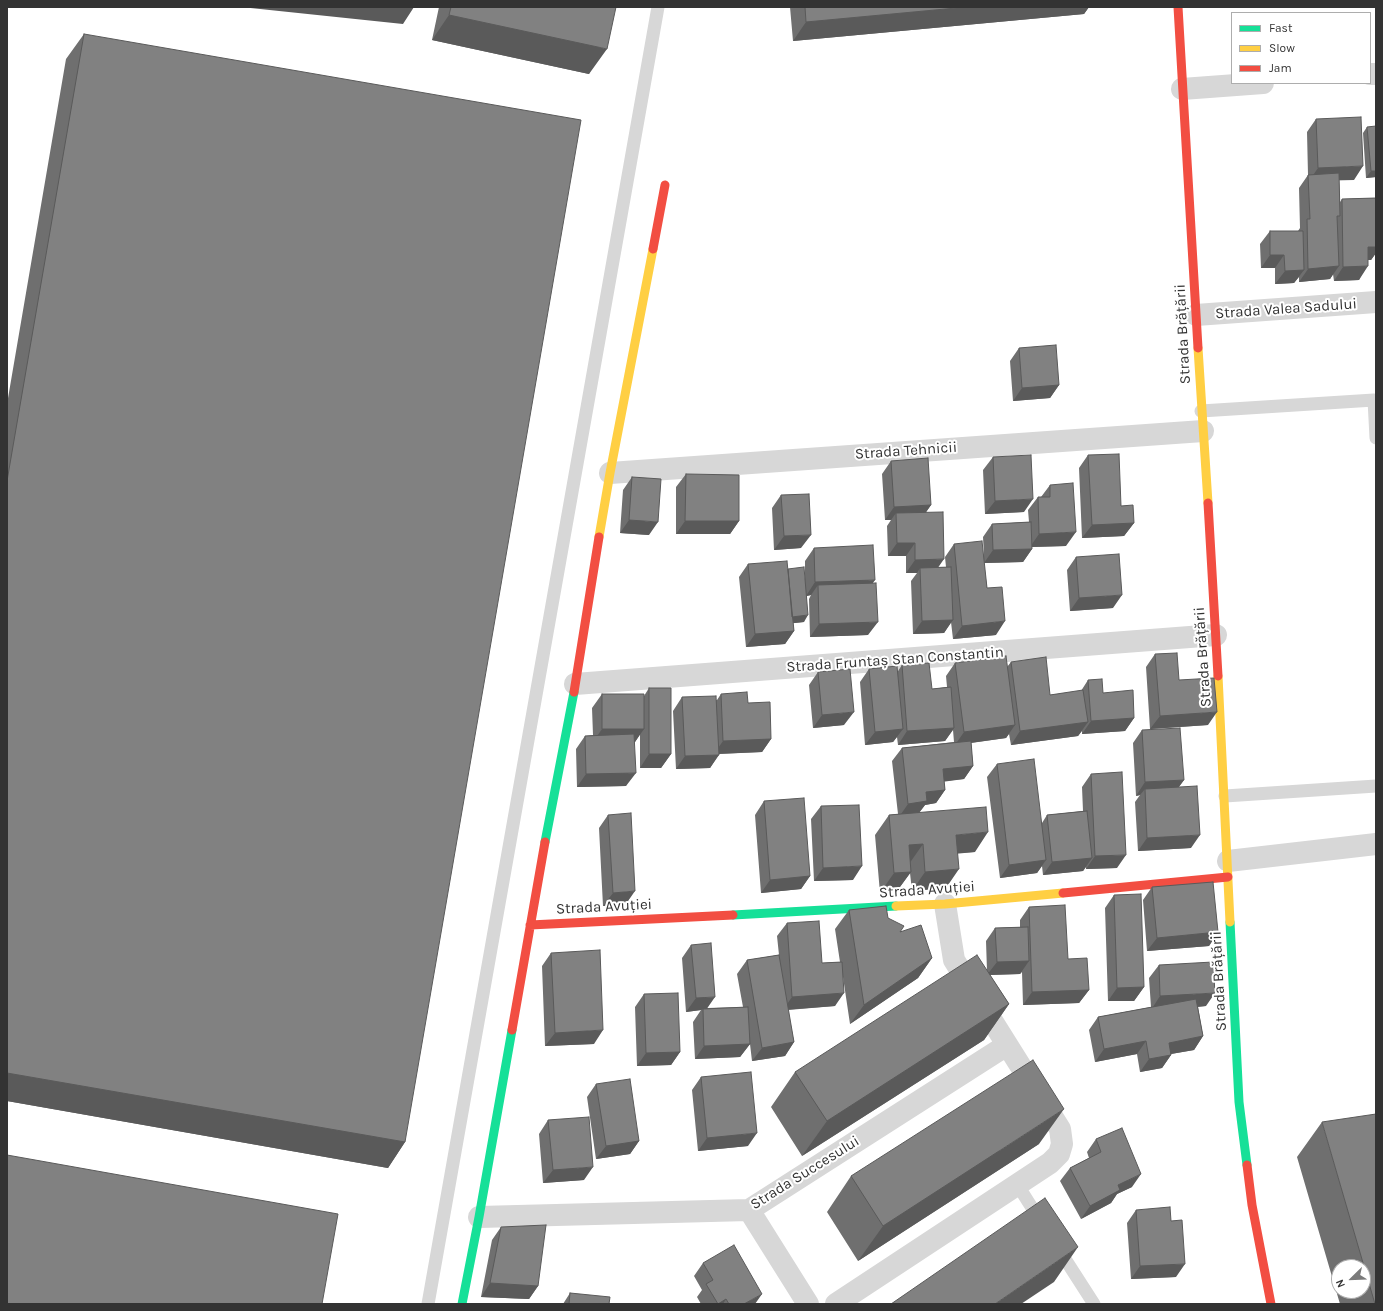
<!DOCTYPE html>
<meta charset="utf-8">
<style>
body{margin:0}
#map{position:relative;width:1383px;height:1311px;overflow:hidden;background:#fff;font-family:Karla,sans-serif}
canvas{display:block}
.frame{position:absolute;inset:0;border:8px solid #333;pointer-events:none}
.legend{position:absolute;left:1231px;top:12px;width:140px;height:72px;box-sizing:border-box;background:#fff;border:1px solid #adadad;margin:0;padding:5px 7px;list-style:none;font-size:12px;color:#333}
.legend li{display:flex;align-items:center;gap:8px;height:20px}
.legend b{width:20px;border:1px solid #adadad}
.north{position:absolute;left:1331px;top:1259px;width:40px;height:40px;box-sizing:border-box;background:#fff;border:1px solid #adadad;border-radius:50%;rotate:247deg;font-size:11px;font-weight:700;line-height:16px;text-align:center;color:#333}
.north::after{content:'';display:block;margin:auto;width:14px;height:18px;background:#7a7a7a;clip-path:polygon(50% 0,100% 100%,50% 72%,0 100%)}
</style>
<div id="map">
<canvas width="1383" height="1311"></canvas>
<div class="frame"></div>
<ul class="legend">
<li><b style="height:5px;background:#16e098"></b>Fast</li>
<li><b style="height:5px;background:#ffcf43"></b>Slow</li>
<li><b style="height:5px;background:#f24e42"></b>Jam</li>
</ul>
<div class="north">N</div>
</div>
<script>
const ctx = document.querySelector('canvas').getContext('2d');
ctx.lineJoin = 'round';
const shape = rows => new Path2D(rows.map(r => 'M' + r).join(''));
function trace(path, color, width, dash) { ctx.strokeStyle = color; ctx.lineWidth = width; ctx.lineCap = dash ? 'butt' : 'round'; ctx.setLineDash(dash || []); ctx.stroke(path); }
function paint(path, color) { ctx.fillStyle = color; ctx.fill(path, 'evenodd'); }
function label(font, color, halo, rows, align = 'center') {
  ctx.font = font + ' Karla,sans-serif'; ctx.lineWidth = 4; ctx.setLineDash([]); ctx.textBaseline = 'middle'; ctx.strokeStyle = halo; ctx.fillStyle = color; for (const [text, x, y, turn = 0] of rows) {
    ctx.save(); ctx.translate(x, y); ctx.rotate((+turn || 0) * Math.PI / 180); ctx.textAlign = isNaN(turn) ? turn : align; if (halo) ctx.strokeText(text, 0, 0); ctx.fillText(text, 0, 0); ctx.restore();
  }
}
trace(shape([
 [1201,411,1374,400,1376,438],
 [1225,796,1376,786],
 [1017,1184,1041,1222],
 [1058,1248,1094,1304],
 [428,1304,658,7]
]), '#d7d7d7', 13);
trace(shape([
 [1370,74,1376,74],
 [1182,89,1263,83],
 [1196,315,1376,302],
 [610,473,1203,431],
 [575,684,1216,635],
 [1228,861,1376,844],
 [749,1210,808,1304],
 [479,1217,749,1210,1007,1045],
 [836,1304,1050,1163,1059,1154,1062,1144,1060,1129,954,960,945,904]
]), '#d7d7d7', 22);
trace(shape([
 [545,842,574,692],
 [733,915,896,906],
 [1230,922,1239,1102,1247,1165],
 [462,1304,479,1217,512,1030]
]), '#16e098', 9);
trace(shape([
 [1198,348,1208,503],
 [599,537,610,473,653,249],
 [1218,676,1230,922],
 [896,906,945,904,1063,893]
]), '#ffcf43', 9);
trace(shape([
 [1178,7,1198,348],
 [653,249,665,185],
 [1208,503,1218,676],
 [574,692,599,537],
 [1063,893,1228,877],
 [530,925,733,915],
 [512,1030,545,842],
 [1247,1165,1252,1205,1271,1304]
]), '#f24e42', 9);
paint(shape([
 [439,7,616,7,589,74,432,40],
 [790,7,1089,7,1084,14,793,41],
 [84,34,405,1142,388,1168,7,1101,7,404,66,59],
 [1316,119,1354,180,1339,180,1340,202,1342,199,1376,198,1376,253,1371,260,1368,260,1359,280,1334,281,1333,274,1330,279,1299,282,1299,277,1294,283,1275,284,1275,268,1261,268,1260,244,1270,231,1298,231,1300,228,1299,188,1308,175,1307,132],
 [1367,127,1376,177,1366,178,1363,133],
 [1019,348,1059,385,1050,398,1013,401,1010,361],
 [1088,455,1121,506,1134,523,1124,536,1082,538,1079,468],
 [993,457,1024,512,985,514,983,470],
 [891,461,931,505,926,512,938,567,946,567,945,557,954,544,984,556,983,537,992,524,1029,522,1028,510,1038,497,1041,497,1050,485,1066,546,1032,547,1032,549,1023,562,984,563,987,588,996,635,953,639,951,622,944,633,913,634,911,581,917,573,906,573,906,556,888,556,887,526,891,520,885,520,882,474],
 [686,474,739,521,730,534,676,534,676,487],
 [632,477,649,535,620,533,623,490],
 [781,495,801,548,774,550,772,508],
 [814,548,873,583,868,635,810,637,809,599,811,595,807,596,804,622,793,623,794,631,785,644,746,647,739,577,748,564,788,569,805,581,805,561],
 [1076,557,1113,608,1070,611,1067,570],
 [1155,654,1179,680,1208,725,1150,729,1146,667],
 [1011,662,1050,695,1081,691,1088,680,1103,693,1134,718,1125,731,1082,734,1082,731,1078,736,1011,745,1009,734,1006,738,971,743,973,766,964,779,944,781,945,790,936,803,925,805,919,813,975,852,958,853,946,888,912,891,910,873,897,891,880,893,875,835,889,815,898,814,892,761,902,748,954,742,953,730,945,741,898,745,897,737,893,742,865,745,860,682,869,669,898,671,902,665,932,689,947,687,946,676,955,663,1007,667],
 [818,672,844,725,813,728,809,685],
 [649,688,671,754,661,768,640,768,640,734,635,742,626,786,577,787,576,749,585,736,593,735,592,708,602,694,644,696],
 [721,694,748,703,771,739,762,752,719,754,710,768,676,769,673,711,682,697,717,700],
 [1142,730,1184,780,1179,787,1191,848,1138,851,1135,802,1140,795,1136,796,1133,743],
 [997,764,1042,823,1047,815,1083,811,1082,787,1091,774,1117,868,1086,869,1086,867,1083,871,1043,875,1042,866,1037,873,1000,878,987,777],
 [764,801,810,876,801,889,761,893,755,815],
 [821,806,853,880,814,881,811,819],
 [608,815,626,904,603,906,599,828],
 [1152,887,1218,932,1209,946,1147,951,1143,900],
 [1114,895,1144,987,1134,1001,1108,1001,1105,908],
 [1029,907,1068,959,1089,990,1079,1003,1023,1005,1022,972,1020,974,990,975,1009,1004,984,1040,802,1156,771,1107,795,1072,987,971,986,941,995,928,1020,927,1020,920],
 [849,910,888,918,900,932,932,958,918,978,850,1024,843,977,835,1006,788,1010,794,1042,785,1056,752,1061,750,1044,740,1057,695,1059,693,1022,701,1010,686,1012,682,958,691,945,707,1008,743,1007,737,974,747,960,779,955,777,936,787,923,822,963,840,962,835,929],
 [551,953,594,1044,545,1046,542,966],
 [1159,965,1206,1006,1198,1007,1203,1036,1194,1050,1171,1054,1171,1055,1162,1068,1140,1072,1137,1054,1095,1062,1089,1030,1098,1017,1151,1007,1149,978],
 [644,994,680,1052,671,1065,637,1066,635,1007],
 [701,1077,748,1146,698,1151,692,1090],
 [596,1084,639,1141,630,1154,596,1159,587,1097],
 [548,1120,584,1180,543,1183,539,1134],
 [1322,1122,1376,1304,1340,1304,1297,1157],
 [1339,1267,1363,1267,1363,1291,1339,1291],
 [1096,1139,1132,1187,1117,1194,1111,1203,1081,1219,1060,1181,1070,1168,1089,1158,1087,1152],
 [1039,1144,858,1261,827,1212,851,1176],
 [1136,1210,1171,1221,1176,1277,1131,1279,1127,1223],
 [501,1227,538,1286,529,1299,481,1297,492,1240],
 [703,1263,755,1304,701,1304,697,1297,702,1290,694,1276],
 [570,1293,609,1304,563,1304]
]), '#6f6f6f');
paint(shape([
 [241,7,414,7,403,24],
 [967,7,1089,7,1084,14,793,41,806,22],
 [449,15,607,49,589,74,432,40],
 [1363,166,1354,180,1309,181,1318,168],
 [1371,171,1376,171,1376,177,1366,178],
 [1368,247,1376,247,1376,253,1371,260,1359,260],
 [1270,255,1284,255,1275,268,1261,268],
 [1339,266,1330,279,1299,282,1308,269],
 [1368,266,1359,280,1334,281,1343,267],
 [1304,270,1294,283,1275,284,1285,271],
 [1059,385,1050,398,1013,401,1022,388],
 [1033,499,1024,512,985,514,995,501],
 [931,505,922,518,896,513,891,520,885,520,894,507],
 [629,520,658,522,649,535,620,533],
 [685,521,739,521,730,534,676,534],
 [1134,523,1124,536,1082,538,1092,525],
 [1076,532,1066,546,1030,547,1039,534],
 [811,535,801,548,774,550,784,536],
 [897,543,915,543,906,556,888,556],
 [1032,549,1023,562,984,563,993,550],
 [944,559,935,572,920,568,917,573,906,573,915,560],
 [875,580,866,593,818,585,811,595,806,596,815,582],
 [1122,595,1113,608,1070,611,1079,598],
 [808,615,804,622,786,624,791,617],
 [953,620,944,633,913,634,922,621],
 [1005,621,996,635,953,639,962,626],
 [878,622,868,635,810,637,819,624],
 [794,631,785,644,746,647,755,634],
 [854,712,844,725,813,728,822,715],
 [1217,712,1208,725,1150,729,1160,716],
 [1134,718,1125,731,1082,734,1091,721],
 [1088,722,1078,736,1011,745,1020,731],
 [1015,725,1006,738,955,745,964,732],
 [954,728,945,741,898,745,907,731],
 [602,729,644,729,635,742,593,742],
 [903,729,893,742,865,745,875,732],
 [771,739,762,752,714,754,723,741],
 [649,754,671,754,661,768,640,768],
 [719,755,710,768,676,769,685,756],
 [973,766,964,779,934,783,943,769],
 [636,773,626,786,577,787,586,774],
 [1184,780,1174,793,1145,789,1140,795,1136,796,1145,782],
 [945,790,936,803,925,805,918,814,899,817,908,804,926,792],
 [988,832,975,852,943,855,956,835],
 [1200,835,1191,848,1138,851,1147,838],
 [923,844,909,864,909,845],
 [1126,855,1117,868,1086,869,1095,856],
 [1092,858,1083,871,1043,875,1052,862],
 [1046,860,1037,873,1000,878,1009,865],
 [862,866,853,880,814,881,823,868],
 [959,869,946,888,912,891,925,872],
 [911,872,897,891,880,893,894,873],
 [810,876,801,889,761,893,770,880],
 [635,891,626,904,603,906,613,893],
 [1218,932,1209,946,1147,951,1157,938],
 [932,958,918,978,850,1024,864,1005],
 [1029,961,1020,974,987,975,997,962],
 [1144,987,1134,1001,1108,1001,1117,988],
 [1089,990,1079,1003,1023,1005,1032,992],
 [844,993,835,1006,783,1010,792,997],
 [1215,993,1206,1006,1151,1010,1160,996],
 [715,997,706,1010,703,1009,701,1010,686,1012,696,998],
 [1009,1004,984,1040,802,1156,827,1121],
 [603,1030,594,1044,545,1046,555,1033],
 [1203,1036,1194,1050,1159,1056,1169,1043],
 [1146,1041,1137,1054,1095,1062,1104,1049],
 [794,1042,785,1056,752,1061,762,1048],
 [750,1044,740,1057,695,1059,704,1046],
 [680,1052,671,1065,637,1066,646,1053],
 [1171,1055,1162,1068,1140,1072,1149,1059],
 [7,1073,405,1142,388,1168,7,1101],
 [1064,1109,1039,1144,858,1261,883,1226],
 [757,1133,748,1146,698,1151,707,1138],
 [639,1141,630,1154,596,1159,606,1146],
 [593,1167,584,1180,543,1183,553,1170],
 [1141,1174,1132,1187,1117,1194,1111,1203,1081,1219,1090,1206,1118,1185],
 [1078,1247,1054,1282,1021,1304,995,1304],
 [1185,1264,1176,1277,1131,1279,1140,1266],
 [490,1283,538,1286,529,1299,481,1297],
 [762,1294,755,1304,744,1304],
 [726,1299,723,1304,718,1304]
]), '#5a5a5a');
const building = shape([
 [451,7,616,7,607,49,449,15,451,7],
 [805,7,967,7,806,22,805,7],
 [84,34,581,120,405,1142,7,1073,7,481,84,34],
 [1361,117,1363,166,1318,168,1316,119,1361,117],
 [1376,126,1376,171,1371,171,1367,127,1376,126],
 [1339,173,1340,216,1337,216,1339,266,1308,269,1307,219,1310,219,1308,175,1339,173],
 [1376,198,1376,247,1368,247,1368,266,1343,267,1342,199,1376,198],
 [1270,231,1303,231,1304,270,1285,271,1284,255,1270,255,1270,231],
 [1056,345,1059,385,1022,388,1019,348,1056,345],
 [1119,454,1121,506,1133,505,1134,523,1092,525,1088,455,1119,454],
 [1031,455,1033,499,995,501,993,457,1031,455],
 [928,458,931,505,894,507,891,461,928,458],
 [686,474,739,475,739,521,685,521,686,474],
 [632,477,661,479,658,522,629,520,632,477],
 [1073,483,1076,532,1039,534,1038,497,1050,497,1050,485,1073,483],
 [809,494,811,535,784,536,781,495,809,494],
 [943,512,944,559,915,560,915,543,897,543,896,513,943,512],
 [1031,522,1032,549,993,550,992,524,1031,522],
 [982,541,987,588,1002,587,1005,621,962,626,954,544,982,541],
 [873,545,875,580,815,582,814,548,873,545],
 [1119,554,1122,595,1079,598,1076,557,1119,554],
 [787,561,794,631,755,634,748,564,787,561],
 [804,567,808,615,792,617,788,569,804,567],
 [951,567,953,620,922,621,920,568,951,567],
 [876,583,878,622,819,624,818,585,876,583],
 [1177,653,1179,680,1214,678,1217,712,1160,716,1155,654,1177,653],
 [1006,656,1015,725,964,732,955,663,1006,656],
 [1046,657,1050,695,1083,690,1088,722,1020,731,1011,662,1046,657],
 [929,663,932,689,951,687,954,728,907,731,902,665,929,663],
 [897,666,903,729,875,732,869,669,897,666],
 [850,669,854,712,822,715,818,672,850,669],
 [1102,679,1103,693,1133,690,1134,718,1091,721,1088,680,1102,679],
 [649,688,671,688,671,754,649,754,649,688],
 [747,692,748,703,770,702,771,739,723,741,721,694,747,692],
 [602,694,644,694,644,729,602,729,602,694],
 [716,696,719,755,685,756,682,697,716,696],
 [1180,728,1184,780,1145,782,1142,730,1180,728],
 [634,734,636,773,586,774,585,736,634,734],
 [971,741,973,766,943,769,945,790,926,792,927,801,908,804,902,748,971,741],
 [1034,759,1046,860,1009,865,997,764,1034,759],
 [1122,772,1126,855,1095,856,1091,774,1122,772],
 [1197,786,1200,835,1147,838,1145,789,1197,786],
 [804,798,810,876,770,880,764,801,804,798],
 [859,805,862,866,823,868,821,806,859,805],
 [986,807,988,832,956,835,959,869,925,872,923,844,909,845,911,872,894,873,889,815,986,807],
 [1087,811,1092,858,1052,862,1047,815,1087,811],
 [631,813,635,891,613,893,608,815,631,813],
 [1213,882,1218,932,1157,938,1152,887,1213,882],
 [1141,894,1144,987,1117,988,1114,895,1141,894],
 [1065,905,1068,959,1087,958,1089,990,1032,992,1029,907,1065,905],
 [886,906,888,918,904,926,900,932,921,925,932,958,864,1005,849,910,886,906],
 [819,921,822,963,842,962,844,993,792,997,787,923,819,921],
 [1028,927,1029,961,997,962,995,928,1028,927],
 [711,943,715,997,696,998,691,945,711,943],
 [600,950,603,1030,555,1033,551,953,600,950],
 [779,955,794,1042,762,1048,747,960,779,955],
 [977,955,1009,1004,827,1121,795,1072,977,955],
 [1213,962,1215,993,1160,996,1159,965,1213,962],
 [678,993,680,1052,646,1053,644,994,678,993],
 [1196,999,1203,1036,1169,1043,1171,1055,1149,1059,1146,1041,1104,1049,1098,1017,1196,999],
 [748,1007,750,1044,704,1046,703,1009,748,1007],
 [1033,1060,1064,1109,883,1226,851,1176,1033,1060],
 [751,1072,757,1133,707,1138,701,1077,751,1072],
 [630,1079,639,1141,606,1146,596,1084,630,1079],
 [1376,1114,1376,1304,1375,1304,1322,1122,1376,1114],
 [589,1117,593,1167,553,1170,548,1120,589,1117],
 [1122,1128,1141,1174,1118,1185,1120,1190,1090,1206,1070,1168,1101,1152,1096,1139,1122,1128],
 [7,1155,338,1214,322,1304,7,1304,7,1155],
 [1045,1198,1078,1247,995,1304,891,1304,1045,1198],
 [1170,1207,1171,1221,1182,1220,1185,1264,1140,1266,1136,1210,1170,1207],
 [546,1225,538,1286,490,1283,501,1227,546,1225],
 [734,1245,762,1294,744,1304,729,1304,726,1299,718,1304,706,1284,713,1280,703,1263,734,1245],
 [570,1293,610,1297,609,1304,569,1304,570,1293]
]);
paint(building, '#818181');
trace(building, '#5a5a5a', 1);
label('15px', '#333', '#fff', [
 ["Strada Valea Sadului",1286,309,-4],
 ["Strada Brățării",1183,334,-93],
 ["Strada Tehnicii",906,451,-4],
 ["Strada Brățării",1203,657,-94],
 ["Strada Fruntaș Stan Constantin",895,660,-4],
 ["Strada Avuției",927,890,-4],
 ["Strada Avuției",604,907,-3],
 ["Strada Brățării",1219,981,-93],
 ["Strada Succesului",805,1173,-32]
]);
</script>
